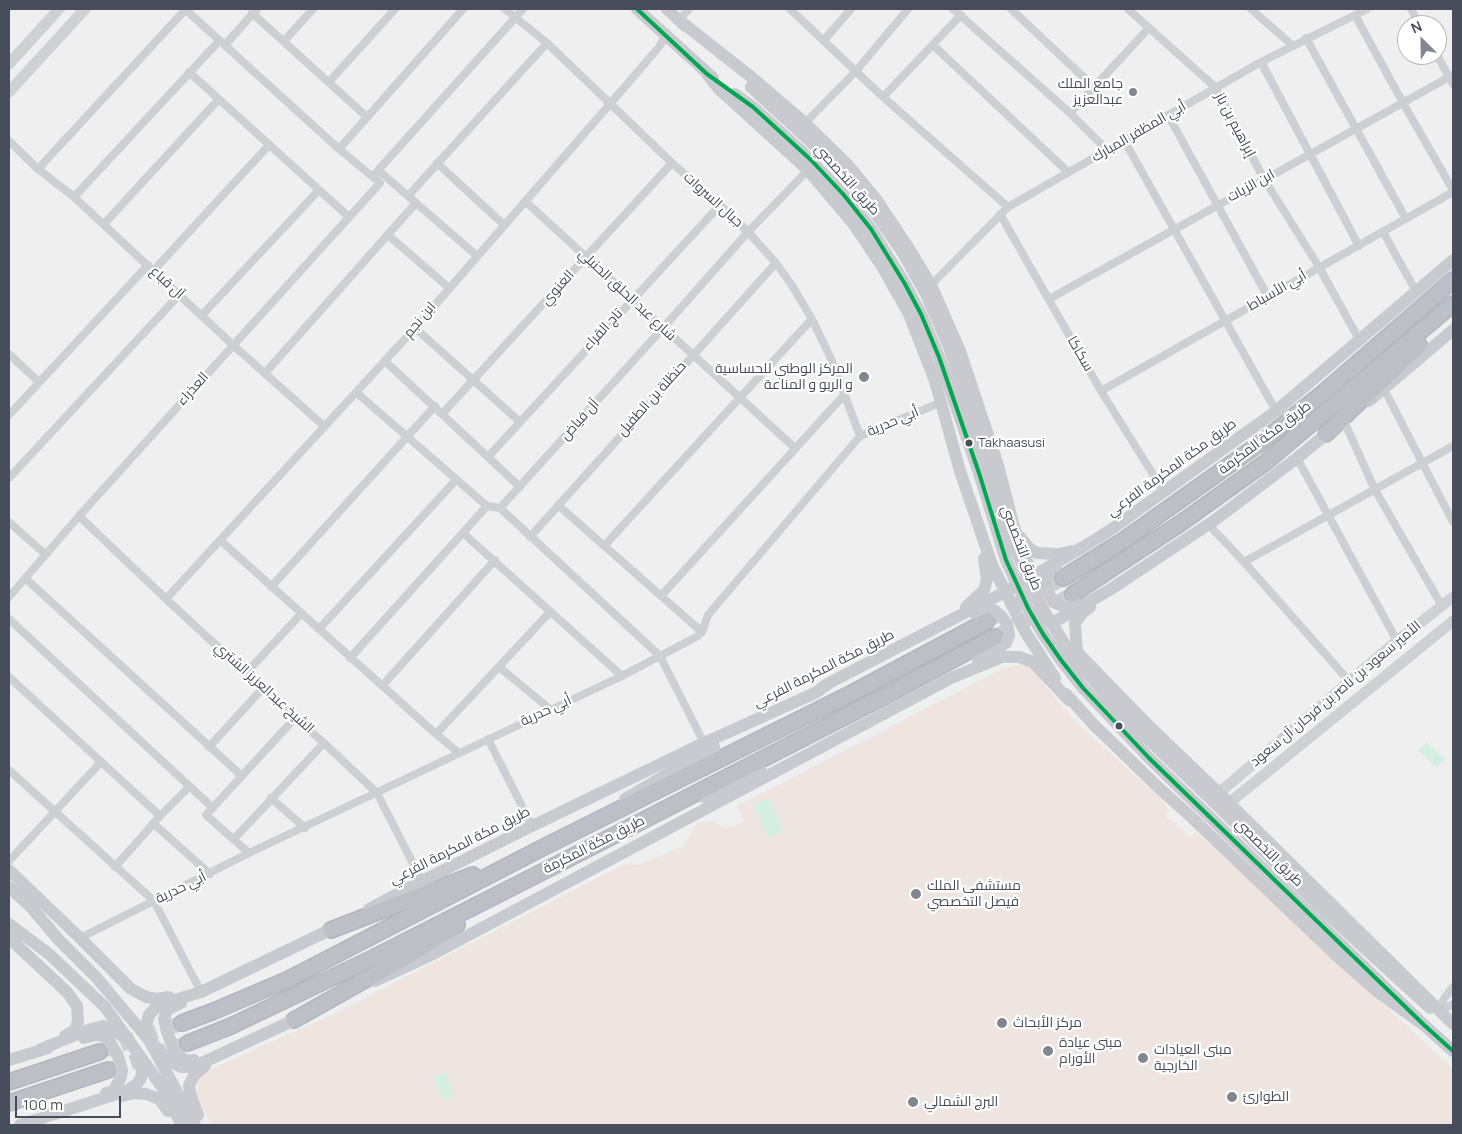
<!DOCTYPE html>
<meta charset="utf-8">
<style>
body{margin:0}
#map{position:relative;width:1462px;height:1134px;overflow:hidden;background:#efefef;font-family:Manrope,sans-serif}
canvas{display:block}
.frame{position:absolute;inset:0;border:10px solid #474d5b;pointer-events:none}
.north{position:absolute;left:1397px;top:15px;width:50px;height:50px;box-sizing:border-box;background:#fff;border:1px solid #b5b8bd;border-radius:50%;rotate:337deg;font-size:14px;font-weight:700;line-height:20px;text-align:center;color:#474d5b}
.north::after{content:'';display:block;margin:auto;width:18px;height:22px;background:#82868f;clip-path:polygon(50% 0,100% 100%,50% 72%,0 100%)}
.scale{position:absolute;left:15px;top:1096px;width:106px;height:22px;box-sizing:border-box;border:2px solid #474d5b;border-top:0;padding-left:6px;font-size:15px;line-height:18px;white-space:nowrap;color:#474d5b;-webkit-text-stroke:4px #fff;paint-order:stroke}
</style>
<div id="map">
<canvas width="1462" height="1134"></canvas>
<div class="frame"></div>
<div class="north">N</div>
<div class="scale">100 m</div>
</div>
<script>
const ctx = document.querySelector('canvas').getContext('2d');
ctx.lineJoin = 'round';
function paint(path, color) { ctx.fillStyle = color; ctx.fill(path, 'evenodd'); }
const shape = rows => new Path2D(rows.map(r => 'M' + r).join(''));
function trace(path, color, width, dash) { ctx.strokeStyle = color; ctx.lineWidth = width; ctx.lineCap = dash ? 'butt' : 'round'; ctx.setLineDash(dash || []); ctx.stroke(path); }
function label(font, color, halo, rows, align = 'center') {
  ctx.font = font + ' Manrope,Cairo,sans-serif'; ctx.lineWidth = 4.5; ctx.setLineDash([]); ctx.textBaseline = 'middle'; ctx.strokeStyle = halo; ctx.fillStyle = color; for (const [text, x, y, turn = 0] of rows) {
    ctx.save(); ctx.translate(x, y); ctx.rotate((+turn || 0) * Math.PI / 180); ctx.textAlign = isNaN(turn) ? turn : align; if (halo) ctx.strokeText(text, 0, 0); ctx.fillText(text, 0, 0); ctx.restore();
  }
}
paint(shape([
 [1024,664,1032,668,1056,699,1080,726,1162,800,1168,810,1166,818,1172,821,1190,838,1196,832,1259,888,1453,1069,1453,1125,211,1125,196,1092,198,1079,209,1070,325,1018,625,864,638,865,683,846,697,823,713,821,726,828,744,821,737,806,1004,668]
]), '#eee5e0');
paint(shape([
 [1426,742,1445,759,1437,768,1418,751],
 [769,798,782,825,781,834,768,838,754,805],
 [445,1072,454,1095,443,1100,434,1077]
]), '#d4eee4');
trace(shape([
 [988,620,1063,578],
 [995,637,1073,594],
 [99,1052,182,1023],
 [109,1070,188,1043]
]), '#cdcfd1', 15, [15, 8]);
const highway = shape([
 [1326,434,1419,345],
 [1063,578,1121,542,1259,444,1323,393,1453,280],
 [1073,594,1181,523,1266,462,1453,304],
 [331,930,473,875],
 [294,1020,413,953,457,925],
 [182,1023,214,1011,289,979,544,847,852,693,987,621],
 [188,1043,231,1026,373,958,605,840,887,695,995,637],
 [9,1082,99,1052],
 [9,1103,108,1070]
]);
trace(highway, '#b4b6be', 18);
trace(shape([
 [505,9,547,43,672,163,720,205,748,232,776,263,791,284,812,319,832,361,860,436],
 [790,9,883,97,1008,207],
 [953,9,1070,113,1107,150],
 [1011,9,1094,87],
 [1128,9,1215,87,1264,179,1319,267,1360,341],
 [1251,9,1292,45],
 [1411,9,1420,25],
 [252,13,367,117],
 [1355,15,1403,103,1453,190],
 [679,20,689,9],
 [1306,38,1406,219],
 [824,40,851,9],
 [284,41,313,9],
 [225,45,257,9],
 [933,45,1068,172],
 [1437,55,1453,84],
 [1261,62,1359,246],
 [189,72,349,217],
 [329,82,395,9],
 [883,97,961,15],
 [1070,113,1148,29],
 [1168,115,1268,297],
 [805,123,856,71,908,9],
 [1124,140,1276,411],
 [9,141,38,169,74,197,233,345,324,426],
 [339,149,463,9],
 [437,163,503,224],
 [38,169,186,9],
 [378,170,476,255],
 [373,176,523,9],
 [408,196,547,43],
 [74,197,219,41],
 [526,202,795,448],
 [1000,214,1101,391,1164,492],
 [104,224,218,100],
 [1383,232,1417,293],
 [388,235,448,287],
 [154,270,269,145],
 [931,285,1008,207,1261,62,1367,9],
 [1049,299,1453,75],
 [202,315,319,190],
 [415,328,519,421],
 [9,354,39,382],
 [385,361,520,487],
 [265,373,416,203],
 [1384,389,1453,522],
 [1101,391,1453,192],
 [357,393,487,506,500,508,663,328,748,232,808,170],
 [443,413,672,163],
 [9,415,148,265],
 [1344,421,1375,490,1442,606],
 [488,457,720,205],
 [1297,458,1397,641],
 [9,478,180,294],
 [558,505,702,632],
 [500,508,660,656,704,743],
 [79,516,166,599,295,718,324,743,377,793,422,881],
 [9,522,45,554],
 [1208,524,1244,562,1349,681],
 [463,533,622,676],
 [530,537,776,263],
 [220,540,436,734,459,753],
 [604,546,812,319],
 [1244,562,1453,446],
 [25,578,242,776],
 [271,587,435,406],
 [661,596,845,394],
 [9,597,79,516,380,183,339,149,185,9],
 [166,599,415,328,610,104,659,47,666,35],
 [9,619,213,808],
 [319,629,456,480],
 [350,658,487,506],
 [499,667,550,709],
 [246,673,301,614],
 [9,677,160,816],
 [382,686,495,560],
 [436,734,550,612],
 [488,739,532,826],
 [209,747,263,688],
 [9,770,154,901,201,992],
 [271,798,305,828],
 [154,824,210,874],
 [234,839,324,743],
 [249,853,206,815,295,718],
 [9,861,101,762],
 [115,867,160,816,189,787],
 [80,938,249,853,622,676,698,636,702,632,708,615,860,436,942,402],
 [1453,987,1443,1000,1441,1010,1453,1004]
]), '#cecfd2', 8);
trace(shape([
 [9,64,59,9],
 [9,92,85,9],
 [1219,793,1397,641,1453,597],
 [1229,803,1453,621]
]), '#ced0d3', 11);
trace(shape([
 [637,9,713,78],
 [667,9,685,26],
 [679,20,755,80,805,123,847,164,876,199,908,247,931,285,960,351,998,465,1014,527,1030,569],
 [707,74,718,88,808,170,852,222,883,268,909,314,935,381,960,471,992,565,1026,633,1055,678],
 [751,87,812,143],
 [735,94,753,107,802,152],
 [1369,401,1453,330],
 [1020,537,1030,549,1037,553,1060,554,1071,551],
 [1056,566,1050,571,1046,578,1046,588,1053,602,1065,607,1078,604],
 [966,607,984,590,987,579,984,558],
 [975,614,986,608,994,610,1002,617,1007,624,1009,635,1006,643,978,661],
 [1042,621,1056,621,1111,589,1215,520,1297,458,1334,428],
 [1073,648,1147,724,1219,793,1453,1024],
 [1077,653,1075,623,1083,612,1090,607],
 [1066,694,1094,725,1159,788,1187,813,1340,959,1378,992,1424,1025,1453,1051],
 [704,797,761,771],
 [625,799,714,747],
 [9,870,80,938,131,989,146,997,156,999,169,997],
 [9,887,31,907,59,940,96,977,149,1040,195,1125],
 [369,909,422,881,532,826,704,743,815,693,829,683,1005,592,1083,547,1109,531,1276,411,1453,260],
 [9,924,49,954,105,1007,162,1087,182,1125],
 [9,938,67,992,77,1006,78,1021,75,1030,65,1036],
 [375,981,435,953,951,678,1002,657,1019,657,1033,662,1069,700],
 [181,1003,167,1010,164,1019,167,1032,175,1052,183,1059,191,1061,194,1060],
 [303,1016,193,1067,181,1067,170,1061,149,1040,146,1026,149,1015,158,1005,201,992,338,926],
 [84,1038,96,1035,103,1036,109,1041,118,1056,122,1070,121,1077,114,1090,106,1093],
 [41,1049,88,1030,103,1026,114,1030,123,1037],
 [9,1060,48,1048],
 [122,1096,135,1093,146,1094,159,1099,168,1111],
 [198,1115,190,1093,189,1085,195,1074,205,1066],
 [20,1125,126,1091,137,1084,141,1078,142,1071,137,1057]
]), '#c8cacf', 12);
trace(highway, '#bdbfc6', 15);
trace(shape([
 [812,143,839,170,878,217,903,253,927,296,949,347,1013,545,1041,606,1072,656,1128,720,1222,810,1324,911,1430,1008],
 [802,152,843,194,871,229,905,284,921,314,939,357,979,473,1006,560,1028,608,1043,634,1061,660,1083,688,1149,758,1424,1025]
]), '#c8cacf', 12);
trace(shape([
 [637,9,707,74,753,107,811,160,843,194,871,229,905,284,921,314,939,357,979,473,1006,560,1028,608,1043,634,1061,660,1083,688,1149,758,1424,1025,1453,1051]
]), '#00a651', 4);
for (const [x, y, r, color] of [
 [1133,92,5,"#82868f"],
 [864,377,6,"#82868f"],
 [969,443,4.5,"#474d5b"],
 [1119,726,4.5,"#474d5b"],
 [916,894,6,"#82868f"],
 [1002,1023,6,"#82868f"],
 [1048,1051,6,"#82868f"],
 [1143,1058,6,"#82868f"],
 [1232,1097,6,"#82868f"],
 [913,1102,6,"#82868f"]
]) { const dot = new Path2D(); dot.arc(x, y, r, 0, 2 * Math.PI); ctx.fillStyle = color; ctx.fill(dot); trace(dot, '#fff', 2); }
label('13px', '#474d5b', '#fff', [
 ["Takhaasusi",978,443]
], 'left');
label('14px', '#474d5b', '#fff', [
 ["جامع الملك",1123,84,"right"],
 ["عبدالعزيز",1123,100,"right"],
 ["المركز الوطني للحساسية",853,369,"right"],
 ["و الربو و المناعة",853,385,"right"],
 ["مستشفى الملك",927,886],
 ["فيصل التخصصي",927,902],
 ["مركز الأبحاث",1013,1023],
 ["مبنى عيادة",1059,1043],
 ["الأورام",1059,1059],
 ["مبنى العيادات",1154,1050],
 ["الخارجية",1154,1066],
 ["الطوارئ",1243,1097],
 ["البرج الشمالي",924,1102]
], 'left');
label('14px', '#474d5b', '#fff', [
 ["إبراهيم بن باز",1235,125,62],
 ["أبي المظفر المبارك",1139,132,-30],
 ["طريق التخصصي",847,180,48],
 ["ابن الزيات",1251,186,-29],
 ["جبال السروات",713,200,42],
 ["آل قباع",167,283,43],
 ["الغنوي",558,288,-48],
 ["أبي الأسباط",1277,291,-30],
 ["شارع عبد الحلق الحنبلي",627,295,43],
 ["ابن نجم",420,320,-50],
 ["تاج القراء",603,330,-47],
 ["سكاكا",1080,354,60],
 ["العذراء",193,389,-48],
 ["حنظلة بن الطفيل",652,399,-48],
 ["آل فياض",580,420,-48],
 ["أبي حدرية",893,422,-23],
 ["طريق مكة المكرمة",1265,438,-37],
 ["طريق مكة المكرمة الفرعي",1172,468,-36],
 ["طريق التخصصي",1021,548,69],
 ["طريق مكة المكرمة الفرعي",824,669,-27],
 ["الشيخ عبدالعزيز الشتري",264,688,42],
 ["الأمير سعود بن ناصر بن فرحان آل سعود",1336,694,-40],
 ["أبي حدرية",546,711,-25],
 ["طريق مكة المكرمة",594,845,-27],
 ["طريق مكة المكرمة الفرعي",460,846,-27],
 ["طريق التخصصي",1269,853,45],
 ["أبي حدرية",181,888,-26]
]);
</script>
